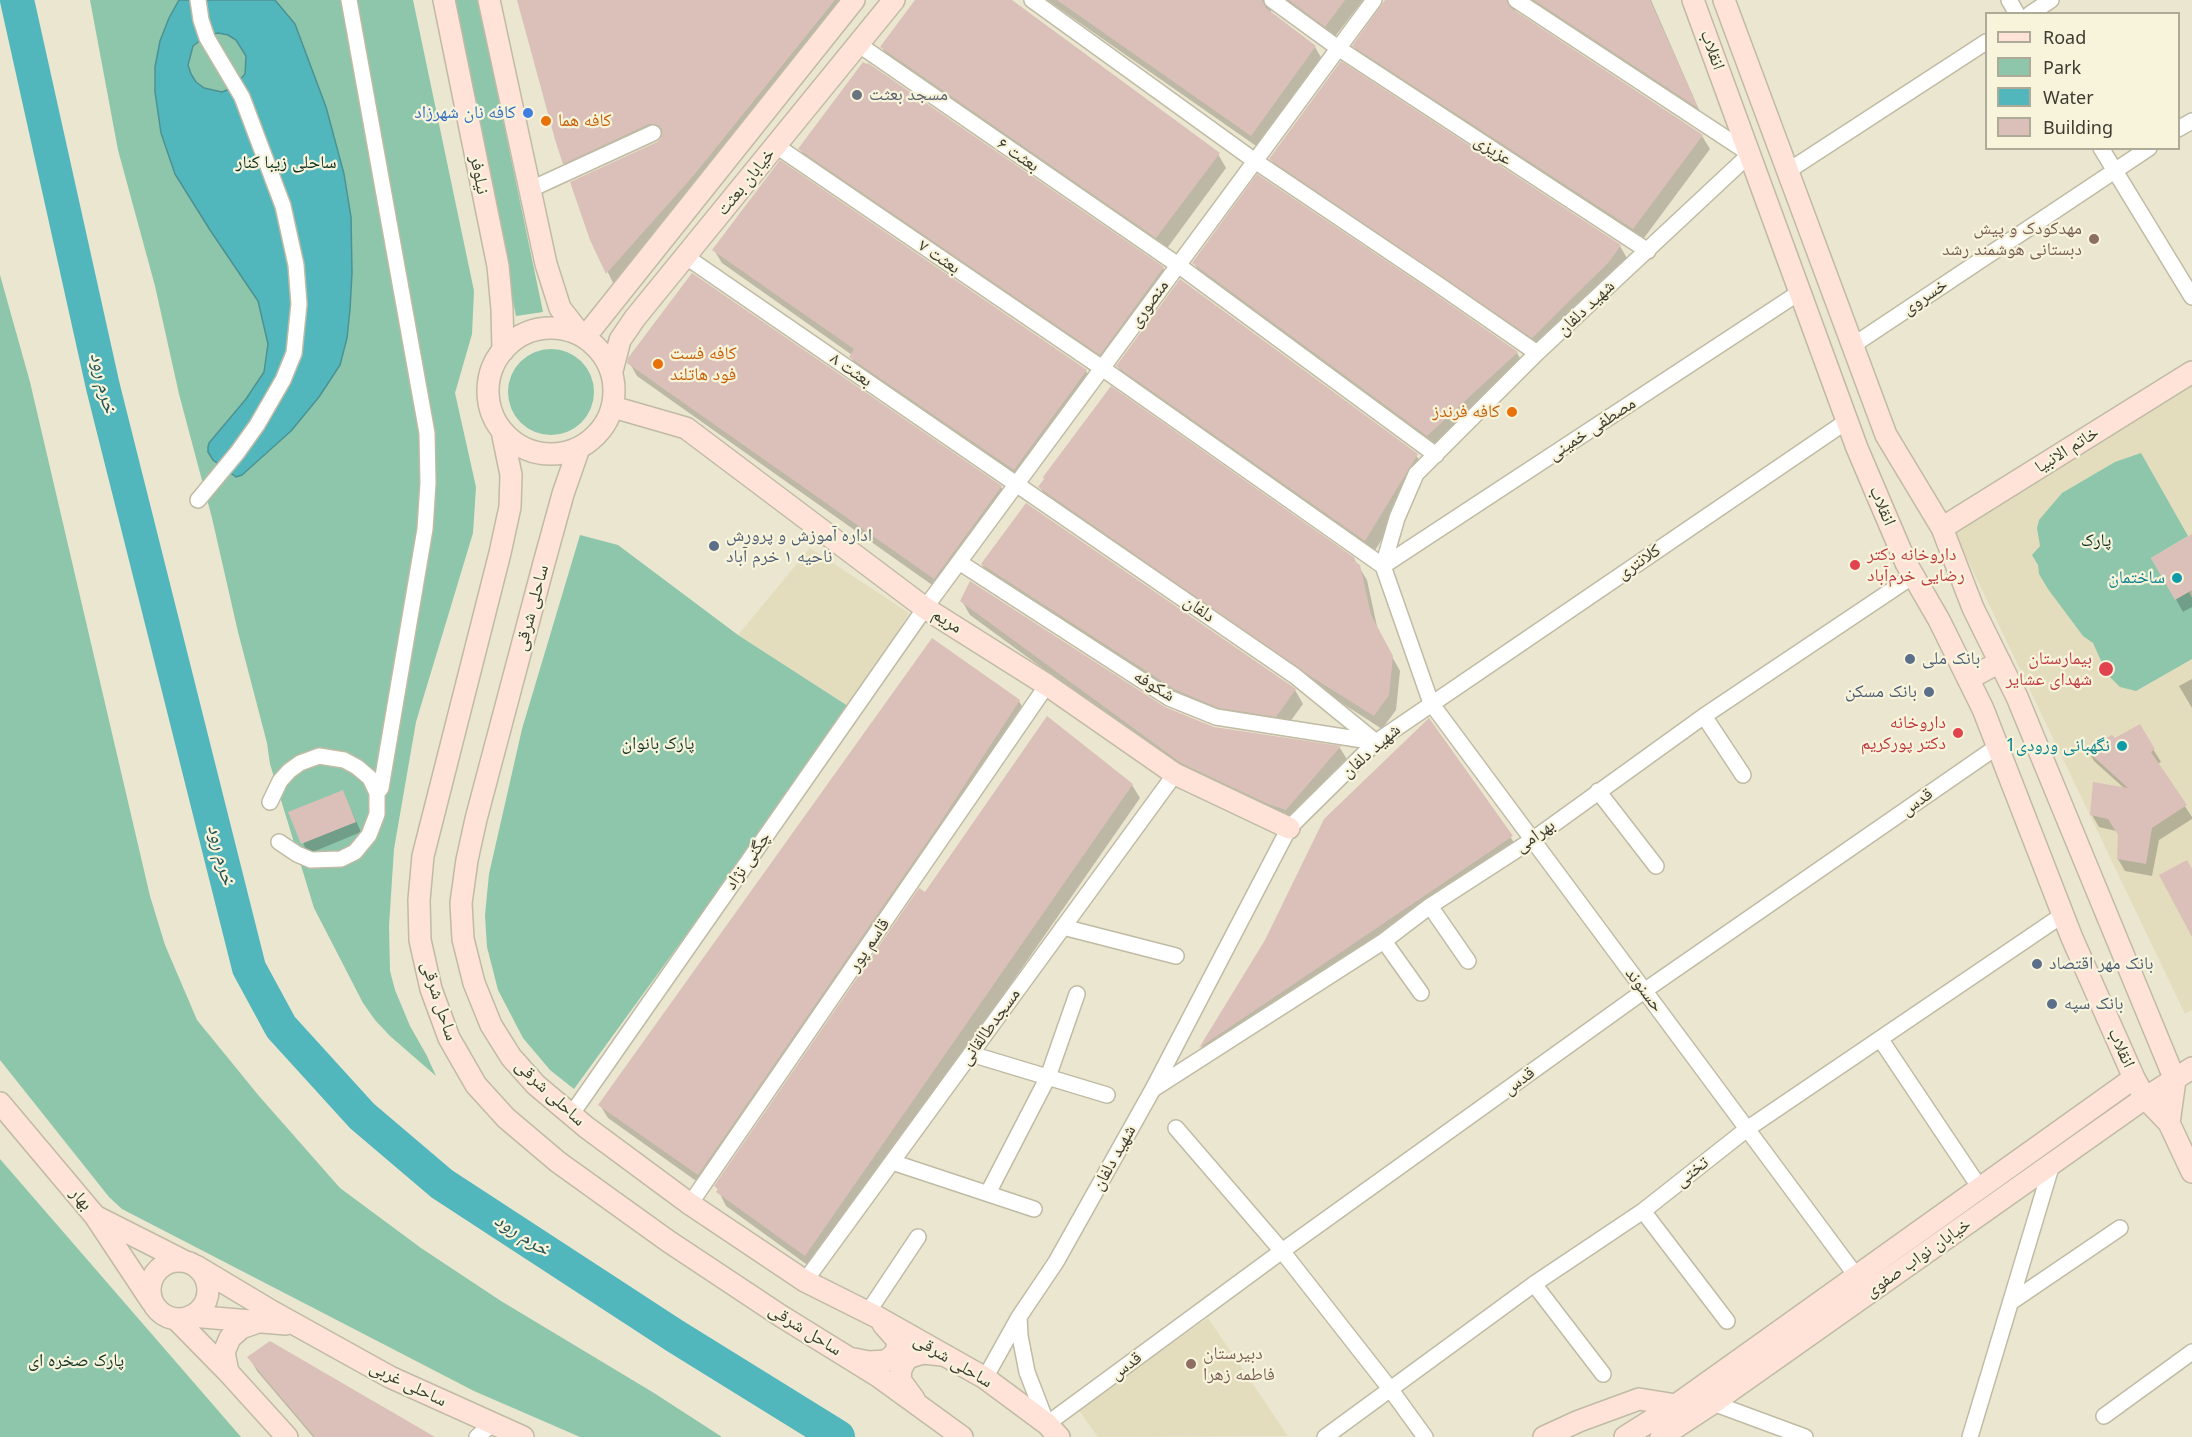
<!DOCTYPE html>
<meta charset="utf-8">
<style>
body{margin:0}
#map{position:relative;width:2192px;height:1437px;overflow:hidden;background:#ebe6cf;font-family:"Noto Sans",sans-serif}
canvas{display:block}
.legend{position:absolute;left:1985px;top:12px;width:195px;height:138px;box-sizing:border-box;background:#f8f4dc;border:2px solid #adaa98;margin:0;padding:8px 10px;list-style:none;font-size:18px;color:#3d3b32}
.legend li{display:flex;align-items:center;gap:12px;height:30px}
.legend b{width:30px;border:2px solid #adaa98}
</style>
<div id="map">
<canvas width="2192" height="1437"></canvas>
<ul class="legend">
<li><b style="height:8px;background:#ffe2d8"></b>Road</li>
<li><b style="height:16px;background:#8dc6aa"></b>Park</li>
<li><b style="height:16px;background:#52b7bc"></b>Water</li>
<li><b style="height:16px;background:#dac0b8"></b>Building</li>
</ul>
</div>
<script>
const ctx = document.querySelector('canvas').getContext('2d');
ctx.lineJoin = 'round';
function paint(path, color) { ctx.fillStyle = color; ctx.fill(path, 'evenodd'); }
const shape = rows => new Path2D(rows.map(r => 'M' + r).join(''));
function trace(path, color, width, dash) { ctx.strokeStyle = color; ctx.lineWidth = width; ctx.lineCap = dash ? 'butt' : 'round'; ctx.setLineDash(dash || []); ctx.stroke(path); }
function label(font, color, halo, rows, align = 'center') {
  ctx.font = font + ' "Noto Sans","Noto Naskh Arabic",sans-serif'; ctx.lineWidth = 4.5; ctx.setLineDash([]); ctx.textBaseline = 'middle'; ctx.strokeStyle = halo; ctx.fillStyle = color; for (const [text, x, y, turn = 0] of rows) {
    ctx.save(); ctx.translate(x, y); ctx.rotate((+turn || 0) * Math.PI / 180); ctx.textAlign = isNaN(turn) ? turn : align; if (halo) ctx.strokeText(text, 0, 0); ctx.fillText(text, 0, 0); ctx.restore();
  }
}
paint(shape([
 [2192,374,2192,1010,2185,1014,1950,523],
 [810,548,909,613,851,708,738,635],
 [1208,1318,1288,1436,1098,1437,1078,1409]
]), '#e3ddbe');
paint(shape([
 [90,0,413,0,474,291,472,334,455,393,476,487,473,533,416,722,394,849,389,926,390,971,395,990,410,1026,427,1056,436,1076,390,1036,375,1020,363,1003,314,908,270,764,267,743,238,632,212,518,179,394,155,286,118,150],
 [452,0,478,0,543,312,516,316],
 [0,275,30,382,150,896,165,945,197,1020,259,1096,340,1188,421,1248,501,1301,654,1393,722,1437,580,1437,474,1391,122,1209,109,1197,0,1060],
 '508 392a43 43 0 1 1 86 0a43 43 0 1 1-86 0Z',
 [2141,453,2188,536,2151,558,2175,599,2189,592,2192,598,2192,659,2136,691,2120,687,2107,674,2093,643,2083,636,2048,589,2039,574,2038,565,2032,555,2040,546,2037,528,2039,520,2062,493,2115,462],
 [580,535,618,545,738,635,851,708,574,1089,550,1070,523,1038,498,990,487,947,485,915,489,874,522,729],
 [0,1159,241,1437,0,1437]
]), '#8dc6aa');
const water = shape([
 [179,0,275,0,295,24,326,107,344,174,351,217,352,273,350,309,347,338,340,365,319,397,291,431,242,475,236,477,213,460,208,452,208,447,209,443,246,399,264,372,268,344,258,301,210,230,175,174,161,133,155,92,155,67,160,41,169,18,179,0],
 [218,33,228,35,236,40,246,56,245,74,232,88,222,92,204,88,196,82,191,74,188,65,193,46,206,36,218,33]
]);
paint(water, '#52b7bc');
trace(water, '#4c9293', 1.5);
paint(shape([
 [518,0,854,0,615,287,592,239,658,143,664,138,657,138,572,177,564,163],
 [917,0,1012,0,1011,2,1218,154,1226,168,1165,251,889,61,882,47],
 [1047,0,1363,0,1333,39,1277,4,1271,9,1271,13,1315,47,1323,61,1259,148],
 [1388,0,1651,0,1703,119,1519,5,1514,12,1702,136,1710,149,1641,242,1362,60,1354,46],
 [868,65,1163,268,1171,282,1108,368,808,163,800,149],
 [1271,159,1620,246,1628,260,1541,351,1279,173],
 [714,250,1086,371,1094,385,1022,483,859,371,851,357,852,355,722,263],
 [1194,263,1517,353,1525,366,1435,449,1202,277],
 [629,362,1001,487,1009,501,942,592,637,376],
 [1118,366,1416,455,1424,468,1373,554,1126,380],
 [1040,487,1354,559,1367,580,1378,631,1400,671,1396,710,1382,729,1317,687,1048,501],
 [2192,535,2192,607,2183,612,2153,558],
 [982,565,1295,690,1303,704,1284,730,1183,703,990,578],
 [962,601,1163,708,1212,728,1340,748,1348,761,1294,823,1191,777,970,615],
 [2192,679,2192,708,2179,686],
 [1019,701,1027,715,706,1188,608,1118,600,1105],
 [1429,720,1520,851,1208,1061,1201,1048,1266,940],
 [2139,726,2161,762,2157,764,2192,817,2192,819,2159,840,2152,876,2125,871,2118,859,2119,836,2116,831,2099,827,2092,815,2125,789,2094,761,2087,750,2114,740],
 [1132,785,1140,798,813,1269,726,1206,716,1186,925,894],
 [343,792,361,832,308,854,290,813],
 [249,1357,432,1437,313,1437,257,1371]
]), '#0003');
trace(shape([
 [17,0,103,387,249,968,281,1027,362,1116,442,1184,675,1336,838,1437]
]), '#52b7bc', 34);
paint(shape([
 [517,0,835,0,694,175,606,274,590,240,570,182,657,142,661,138,662,129,658,125,649,124,563,164,556,143],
 [915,0,1012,0,1220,153,1156,238,880,47],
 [1057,0,1262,0,1266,8,1316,46,1251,136],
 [1289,0,1345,0,1325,27],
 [1385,0,1506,0,1511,8,1703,135,1633,229,1352,46],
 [1534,0,1650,0,1698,108],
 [1341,61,1621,245,1609,262,1532,338,1269,159],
 [863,62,867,64,868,63,1164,267,1100,355,798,149],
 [780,160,1087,370,1014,470,849,357,854,349,712,250],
 [1257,174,1431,291,1518,352,1427,436,1192,263],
 [692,273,1002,486,934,579,627,363,628,358],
 [1180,279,1418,454,1365,541,1116,366],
 [1111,386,1355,558,1353,560,1360,565,1371,615,1393,656,1389,695,1374,716,1307,674,1038,487,1044,479,1043,477],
 [1026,503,1296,689,1276,717,1219,708,1174,689,981,564],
 [2192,534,2192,590,2175,600,2151,558],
 [970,581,1165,707,1214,727,1341,746,1286,810,1268,804,1181,763,960,601],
 [932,638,1020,700,936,829,698,1175,598,1105],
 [1047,716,1133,784,805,1256,716,1192,718,1189,714,1186,919,888,925,892],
 [1429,718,1513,836,1199,1048,1265,940,1324,819],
 [2140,724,2155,749,2151,752,2187,805,2152,828,2146,864,2117,859,2118,835,2108,819,2090,815,2093,782,2128,788,2085,749,2112,735,2115,738],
 [343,790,356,822,301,844,288,812],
 [2187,860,2192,869,2192,937,2159,875],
 [270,1341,435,1437,315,1437,247,1357]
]), '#dac0b8');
const street = shape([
 [349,0,427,433,428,483,425,529,381,788,377,793],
 [1032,0,1255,161,1436,283,1537,353],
 [1272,0,1338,48,1648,251],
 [1516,0,1750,154,1537,353,1416,474,1397,518,1383,566,1431,703,1857,1277],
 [2009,0,2017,14],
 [2030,14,2051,0],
 [858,44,1178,265,1436,455],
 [2178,129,2192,121],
 [775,145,1102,368,1383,566,1800,292],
 [2101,148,2192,297],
 [1788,171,1986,42],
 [529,190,653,133],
 [685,256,1295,676,1376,742],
 [1852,346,2149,148],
 [198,500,237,453,257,425,283,380,294,353,299,304,296,265,283,206,242,97,207,38,201,20,198,0],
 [959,562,1169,698,1216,717,1376,742],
 [1704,716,1743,775],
 [1598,791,1656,866],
 [270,802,280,781,289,771,300,763,319,756,344,760,357,767,370,778,377,793,377,814,369,835,355,852,341,859,311,860,297,854,279,842],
 [1430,906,1468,961],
 [1063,927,1176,956],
 [1384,941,1421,993],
 [1881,1040,1980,1188],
 [971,1054,1107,1095],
 [1155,1088,1384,941,1430,906,1532,840,1704,716,1913,576],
 [571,1115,925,608,1374,0],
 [1176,1128,1282,1251,1391,1390,1425,1437],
 [892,1162,1034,1209],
 [988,1193,1048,1077,1077,994],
 [690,1204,1047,685],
 [1643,1211,1727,1321],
 [805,1281,1175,774],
 [1534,1284,1603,1374],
 [2011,1302,2120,1228],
 [868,1312,918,1237],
 [1019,1317,1020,1336,1027,1372,1047,1424,1282,1251,1644,991,1998,746],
 [985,1378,1019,1317,1056,1262,1153,1089,1289,828,1376,742,1847,421],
 [1713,1403,1805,1437],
 [2104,1416,2192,1352],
 [477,1437,492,1424],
 [1325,1437,1534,1284,1643,1211,1747,1129,2064,914],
 [1970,1437,2052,1164]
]);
const secondary = shape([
 [444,0,498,266,502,309,503,351],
 [489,0,546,264,560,308,581,335],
 [1693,0,1857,448,1906,563,1939,620,1983,709,2072,938,2134,1078,2145,1098,2169,1123,2192,1172],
 [1724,0,1886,435,1942,528,1973,608,2017,697,2175,1080,2169,1123],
 '488 391a63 63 0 1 1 126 0a63 63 0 1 1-126 0Z',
 [585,337,854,0],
 [612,371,620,340,635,318,894,0],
 [613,407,686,428,925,608,1047,685,1175,774,1289,828],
 [502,431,511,475,510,507,500,553,423,856,419,900,420,940,431,989,449,1038,476,1085,506,1118,558,1162,668,1241,781,1316,878,1376,962,1437],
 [579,448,563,494,544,563,476,819,467,860,461,903,463,939,474,983,491,1025,511,1057,536,1085,586,1127,690,1204,805,1281,877,1317,985,1378,1047,1424,1059,1437],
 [1942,528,2192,372],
 [1968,679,2000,662],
 [0,1103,95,1216,152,1302],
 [95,1216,182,1260],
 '150 1290a29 29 0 1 1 58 0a29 29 0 1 1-58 0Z',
 [196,1266,273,1312,390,1377,523,1437],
 [191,1316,286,1324],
 [176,1319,228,1372,287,1437],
 [854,1359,869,1362,886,1361,896,1353,898,1341,883,1324],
 [228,1372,224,1352,230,1338,241,1328,258,1322],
 [914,1399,900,1380,901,1369,907,1358,923,1353,942,1355],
 [1544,1437,1579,1421,1639,1399,1676,1405],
 [1625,1437,1676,1405,2134,1078],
 [1661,1437,1713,1403,2145,1098,2192,1068]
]);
trace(street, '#bfbba4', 18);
trace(secondary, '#bfbba4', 24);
trace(street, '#fff', 15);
trace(secondary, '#ffe2d8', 21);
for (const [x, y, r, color] of [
 [857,95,6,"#6b7280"],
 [528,113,6,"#3f7fe0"],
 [546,121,6,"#e8710a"],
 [2094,239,6,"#8d6e63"],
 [658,364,6,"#e8710a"],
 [1512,412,6,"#e8710a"],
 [714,546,6,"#5c6f8a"],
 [1855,565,6,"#e0444e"],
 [2177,578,6,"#0f9aa8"],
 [1910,659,6,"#5c6f8a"],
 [2106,669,8,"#e0444e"],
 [1929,692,6,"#5c6f8a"],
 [1958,733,6,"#e0444e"],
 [2122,746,6,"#0f9aa8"],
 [2037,964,6,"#5c6f8a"],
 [2052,1004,6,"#5c6f8a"],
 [1191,1364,6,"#8d6e63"]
]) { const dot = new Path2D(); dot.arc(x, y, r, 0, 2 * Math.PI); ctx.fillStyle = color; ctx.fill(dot); trace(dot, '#f8f4dc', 2); }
label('18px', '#3d3b32', '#f8f4dc', [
 ["انقلاب",1712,50,70],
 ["عزیزی",1493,150,33],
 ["بعثت ۶",1018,155,34],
 ["نیلوفر",479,175,79],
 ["خیابان بعثت",746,182,-51],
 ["بعثت ۷",939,257,34],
 ["خسروی",1925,297,-34],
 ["منصوری",1149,304,-54],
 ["شهید دلفان",1586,308,-43],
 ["بعثت ۸",851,370,34],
 ["مصطفی خمینی",1592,429,-33],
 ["خاتم الانبیا",2067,450,-32],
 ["انقلاب",1882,506,67],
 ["کلانتری",1639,562,-34],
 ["ساحلی شرقی",532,608,-75],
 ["دلفان",1199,609,35],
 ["مریم",947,621,32],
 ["شکوفه",1154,686,31],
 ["شهید دلفان",1371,751,-41],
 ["قدس",1917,802,-35],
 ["بهرامی",1535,836,-35],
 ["چگنی نژاد",748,861,-55],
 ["قاسم پور",869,945,-56],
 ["حسنوند",1644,990,53],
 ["ساحل شرقی",439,1001,72],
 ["مسجدطالقانی",990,1027,-54],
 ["انقلاب",2121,1048,66],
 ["قدس",1519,1081,-36],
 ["ساحلی شرقی",550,1093,43],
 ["شهید دلفان",1114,1158,-61],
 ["تختی",1692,1172,-38],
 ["بهار",81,1199,50],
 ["خیابان نواب صفوی",1918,1258,-35],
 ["ساحل شرقی",805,1330,32],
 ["ساحلی شرقی",953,1361,31],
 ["قدس",1126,1366,-36],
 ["ساحلی غربی",408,1384,26]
]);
label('18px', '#5b616d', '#f8f4dc', [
 ["مسجد بعثت",869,95]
], 'left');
label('18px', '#366cbe', '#f8f4dc', [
 ["کافه نان شهرزاد",516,113]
], 'right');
label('18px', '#c56008', '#f8f4dc', [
 ["کافه هما",558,121],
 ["کافه فست",670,354],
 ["فود هاتلند",670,375],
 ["کافه فرندز",1500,412,"right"]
], 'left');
label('18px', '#0d3122', '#f8f4dc', [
 ["ساحلی زیبا کنار",286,163],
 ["پارک",2096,541],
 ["پارک بانوان",658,744],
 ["پارک صخره ای",76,1361]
]);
label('18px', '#785e54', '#f8f4dc', [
 ["مهدکودک و پیش",2082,229],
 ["دبستانی هوشمند رشد",2082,250],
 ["دبیرستان",1203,1354,"left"],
 ["فاطمه زهرا",1203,1375,"left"]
], 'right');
label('18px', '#4e5e75', '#f8f4dc', [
 ["اداره آموزش و پرورش",726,536],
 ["ناحیه ۱ خرم آباد",726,557],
 ["بانک ملی",1922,659],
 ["بانک مسکن",1917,692,"right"],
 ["بانک مهر اقتصاد",2049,964],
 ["بانک سپه",2064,1004]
], 'left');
label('18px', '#be3a42', '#f8f4dc', [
 ["داروخانه دکتر",1867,555,"left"],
 ["رضایی خرم‌آباد",1867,576,"left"],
 ["بیمارستان",2092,659],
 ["شهدای عشایر",2092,680],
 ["داروخانه",1946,723],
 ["دکتر پورکریم",1946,744]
], 'right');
label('18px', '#0d838f', '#f8f4dc', [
 ["ساختمان",2165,578],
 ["نگهبانی ورودی1",2110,746]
], 'right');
label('italic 20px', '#265355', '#f8f4dc', [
 ["خرم رود",103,383,77],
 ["خرم رود",221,855,76],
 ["خرم رود",522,1235,33]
]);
</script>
